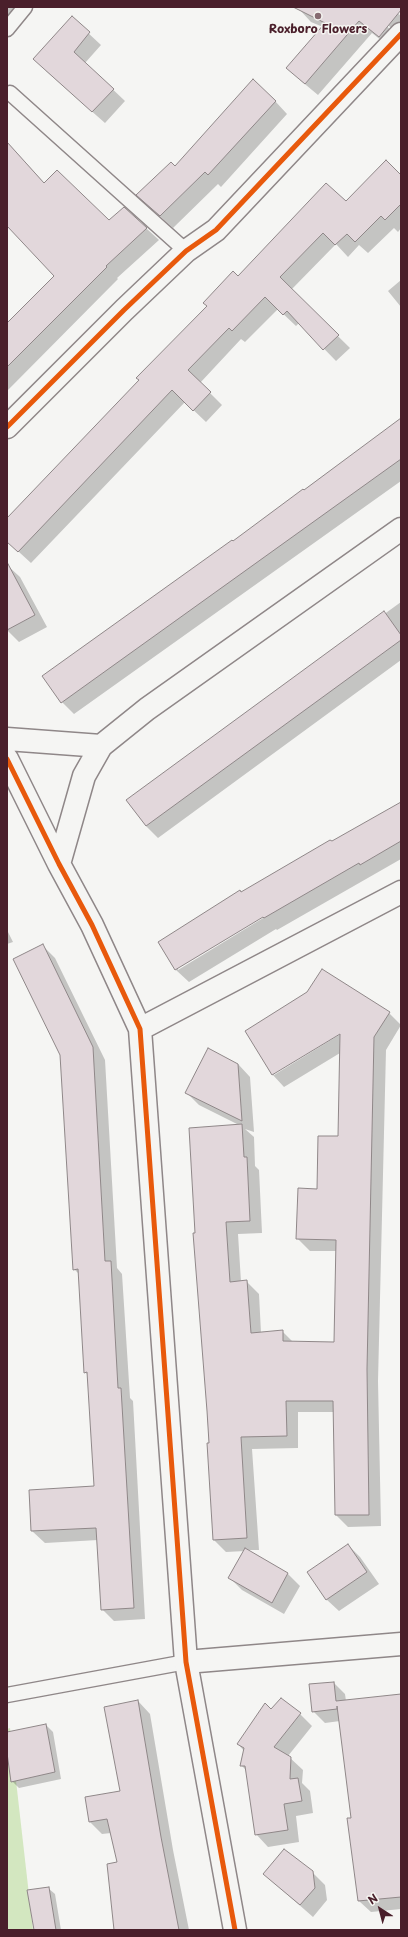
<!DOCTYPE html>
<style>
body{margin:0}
#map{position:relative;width:408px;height:1937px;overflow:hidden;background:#f5f5f3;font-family:"Playpen Sans",sans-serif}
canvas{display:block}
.frame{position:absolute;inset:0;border:8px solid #4a1f2b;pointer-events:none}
.north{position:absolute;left:360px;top:1889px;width:40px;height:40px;-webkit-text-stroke:3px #f6f6f2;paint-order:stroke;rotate:324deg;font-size:11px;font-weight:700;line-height:16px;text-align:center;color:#4a1f2b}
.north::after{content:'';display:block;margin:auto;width:14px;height:18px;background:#4a1f2b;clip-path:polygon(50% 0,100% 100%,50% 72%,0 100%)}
</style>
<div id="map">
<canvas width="408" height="1937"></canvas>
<div class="frame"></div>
<div class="north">N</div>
</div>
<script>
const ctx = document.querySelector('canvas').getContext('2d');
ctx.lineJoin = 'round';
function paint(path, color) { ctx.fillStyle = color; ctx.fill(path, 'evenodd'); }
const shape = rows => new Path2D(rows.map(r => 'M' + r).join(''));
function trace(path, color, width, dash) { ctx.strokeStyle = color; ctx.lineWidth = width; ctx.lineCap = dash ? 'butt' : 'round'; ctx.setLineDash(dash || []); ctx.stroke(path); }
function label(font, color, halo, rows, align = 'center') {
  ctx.font = font + ' "Playpen Sans",sans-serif'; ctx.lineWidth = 3; ctx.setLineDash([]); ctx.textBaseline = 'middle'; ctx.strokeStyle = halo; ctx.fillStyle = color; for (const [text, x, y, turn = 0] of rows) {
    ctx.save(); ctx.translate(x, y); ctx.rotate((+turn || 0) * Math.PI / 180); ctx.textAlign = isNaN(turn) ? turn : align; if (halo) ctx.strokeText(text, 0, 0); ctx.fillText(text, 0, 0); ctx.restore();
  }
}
paint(shape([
 [10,1728,33,1930,7,1930,7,1729]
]), '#d3e7c0');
paint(shape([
 [7,7,23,7,7,26],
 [300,7,390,7,401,16,401,38,385,22,384,23,399,39,392,49,372,33,318,95,300,80,323,27,311,22,299,9],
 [72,18,101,45,85,63,125,101,105,123,46,71],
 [275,101,287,114,221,187,218,184,173,228,150,207,175,167],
 [7,142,45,184,109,221,124,208,159,240,117,278,118,279,7,391,7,323,55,276,7,225],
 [401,177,401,228,398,232,394,228,368,253,359,245,348,257,336,244,291,290,350,348,336,361,299,323,296,326,278,309,245,342,241,339,200,383,222,405,206,422,185,402,31,563,7,541,7,519,238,277,346,203],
 [401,280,401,307,388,291],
 [401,419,401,481,74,714,62,702,233,542],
 [7,565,20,577,47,627,19,642,7,630],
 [401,602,401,660,158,838,146,826,127,800],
 [401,803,401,859,277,930,276,929,189,982,176,970,159,942,241,893],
 [267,913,268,915,178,970,178,968],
 [7,930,13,942,7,944],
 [43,946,55,958,105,1060,117,1268,122,1274,130,1398,133,1401,145,1619,114,1621,102,1609,98,1540,45,1543,32,1531,95,1486,88,1375,85,1372,80,1275,74,1269,61,1054],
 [322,971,389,1013,401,1025,386,1050,378,1381,381,1526,348,1527,336,1515,334,1412,298,1412,298,1448,252,1449,259,1550,247,1550,288,1574,300,1586,284,1614,242,1590,230,1578,245,1551,226,1552,214,1540,203,1332,239,1125,199,1105,186,1092,238,1064,250,1077,254,1132,245,1129,254,1137,255,1166,259,1170,262,1233,238,1234,241,1282,247,1282,259,1294,261,1333,282,1331,294,1343,335,1343,337,1251,310,1251,297,1238,339,1137,340,1053,284,1087,272,1074,308,993],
 [343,1030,344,1032,274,1075,274,1072],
 [348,1545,360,1557,379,1584,339,1611,326,1599],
 [334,1683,345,1694,346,1701,401,1696,401,1909,371,1912,359,1901,352,1819,340,1721,325,1723,313,1711],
 [138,1701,150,1714,173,1850,189,1930,115,1930,118,1863,111,1833,102,1834,90,1822,86,1798,121,1792],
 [271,1710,300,1714,312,1726,288,1756,303,1770,302,1783,310,1791,313,1813,296,1816,299,1842,268,1847,256,1834,247,1771,241,1765,244,1751,238,1744],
 [46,1725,53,1732,61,1779,19,1788,12,1781,7,1746,7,1733],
 [312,1872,325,1885,327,1900,313,1917,264,1874],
 [48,1888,55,1894,61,1930,35,1930]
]), '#0003');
const building = shape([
 [293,7,401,7,401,10,379,37,359,21,305,84,286,68,325,23,293,7],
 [72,16,90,32,74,52,114,89,92,112,33,59,72,16],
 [253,79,276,101,208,175,205,172,160,216,136,195,171,162,175,166,253,79],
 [7,142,44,183,57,170,109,220,124,207,147,228,106,266,107,267,7,367,7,323,54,276,7,226,7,142],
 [386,160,401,175,401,204,385,220,381,216,355,242,347,234,335,245,323,233,280,277,339,335,323,350,287,311,283,315,265,297,232,331,229,328,188,370,211,392,193,411,172,390,18,552,7,542,7,518,139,380,136,378,207,306,203,303,233,271,238,276,326,183,346,201,386,160],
 [401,418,401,459,61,703,42,676,232,540,233,541,303,489,304,490,401,418],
 [7,562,35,615,7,630,7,562],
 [384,611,401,635,401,640,146,826,126,800,384,611],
 [401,802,401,841,360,865,359,863,264,918,263,917,175,970,158,942,240,890,241,892,330,840,332,841,401,802],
 [43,944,93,1047,105,1261,111,1261,118,1388,121,1388,134,1608,101,1610,96,1528,31,1531,29,1490,94,1486,87,1372,84,1373,78,1269,73,1270,60,1055,13,959,43,944],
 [322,969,390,1012,374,1037,367,1369,369,1515,335,1515,333,1401,286,1401,287,1436,241,1437,247,1538,213,1540,207,1443,209,1443,207,1411,193,1233,195,1233,189,1128,242,1124,244,1157,247,1157,250,1221,226,1222,230,1282,247,1280,251,1333,283,1330,283,1341,334,1342,336,1240,296,1239,298,1188,317,1189,318,1136,338,1136,340,1034,272,1075,245,1031,307,992,322,969],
 [208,1048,238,1064,242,1121,185,1093,208,1048],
 [348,1544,367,1572,326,1600,307,1572,348,1544],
 [245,1548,288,1573,272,1603,228,1578,245,1548],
 [334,1682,336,1701,401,1694,401,1897,358,1901,347,1818,351,1818,337,1706,337,1709,312,1712,309,1684,334,1682],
 [281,1698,301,1713,274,1747,291,1757,290,1779,298,1778,302,1801,284,1804,288,1830,255,1835,245,1766,240,1766,244,1748,237,1744,265,1703,271,1709,281,1698],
 [138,1700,161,1837,179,1930,114,1930,107,1864,117,1862,107,1819,89,1822,85,1797,120,1791,104,1707,138,1700],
 [46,1724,55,1772,11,1782,7,1753,7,1732,46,1724],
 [284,1849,313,1871,315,1888,300,1905,263,1874,284,1849],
 [49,1887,56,1930,34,1930,27,1890,49,1887]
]);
paint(building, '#e2d7db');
trace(building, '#8f8788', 1);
const lane = shape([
 [7,29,25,7],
 [10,93,186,251],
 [7,1695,186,1662]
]);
const street = shape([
 [7,427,124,310,186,251,216,230,401,34],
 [7,739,101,746],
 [7,759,59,864,92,925,140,1029,186,1662,235,1930],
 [59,864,84,776,101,746,147,709,401,529],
 [140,1029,401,892],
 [186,1662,401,1644]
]);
trace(lane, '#8f8788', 17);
trace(street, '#8f8788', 25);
trace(lane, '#f5f5f3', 14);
trace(street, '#f5f5f3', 22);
trace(shape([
 [7,427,124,310,186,251,216,230,401,34],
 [7,759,59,864,92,925,140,1029,186,1662,235,1930]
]), '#e8590c', 5);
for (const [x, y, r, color] of [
 [318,16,4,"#866a71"]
]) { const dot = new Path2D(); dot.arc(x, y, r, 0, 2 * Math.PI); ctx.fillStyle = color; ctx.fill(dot); trace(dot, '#f6f6f2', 1.5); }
label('bold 12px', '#4a1f2b', '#f6f6f2', [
 ["Roxboro Flowers",318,30]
]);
</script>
